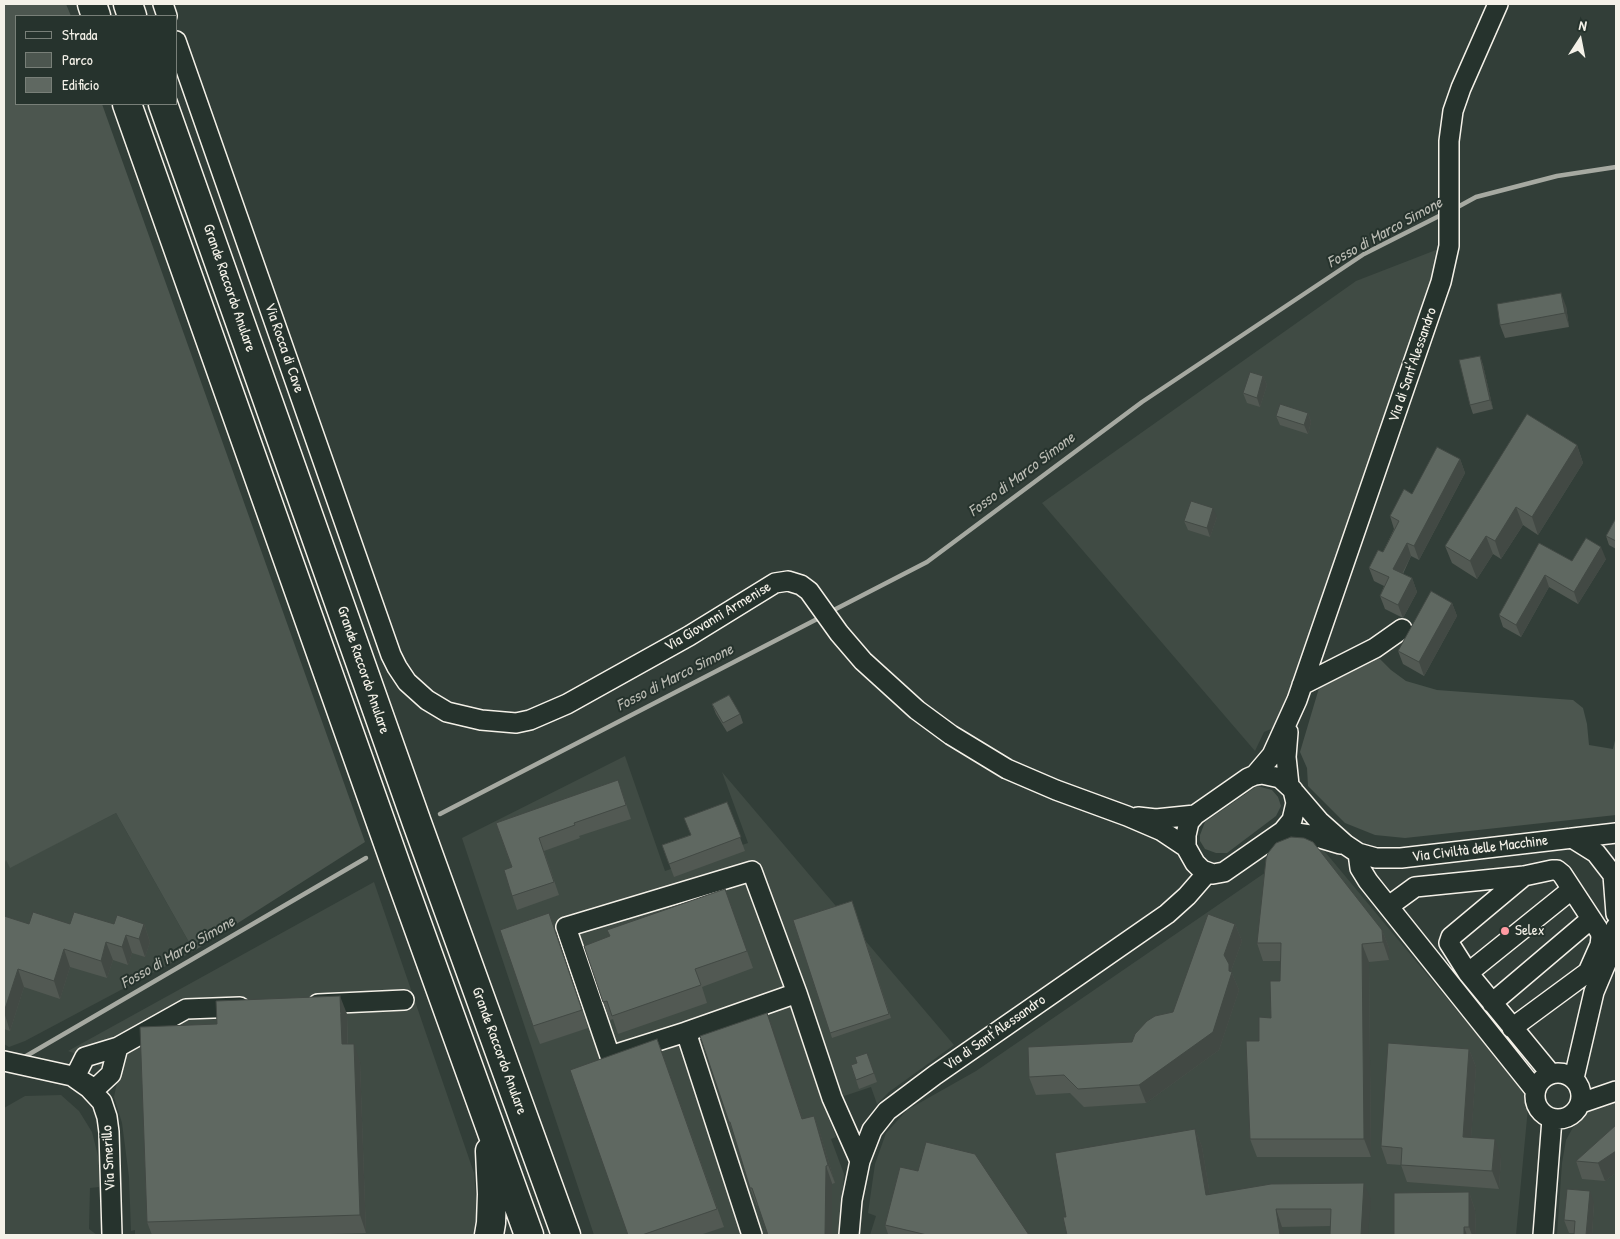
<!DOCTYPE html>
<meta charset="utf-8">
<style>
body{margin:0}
#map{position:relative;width:1620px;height:1239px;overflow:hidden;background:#323e38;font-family:"Patrick Hand",sans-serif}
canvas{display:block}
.frame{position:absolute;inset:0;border:5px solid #f4f1e8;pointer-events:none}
.legend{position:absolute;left:15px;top:15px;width:162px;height:90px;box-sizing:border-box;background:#26332d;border:1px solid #787f78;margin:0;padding:6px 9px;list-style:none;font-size:15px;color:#f4f1e8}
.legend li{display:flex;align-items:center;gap:10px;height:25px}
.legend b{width:25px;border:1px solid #787f78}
.north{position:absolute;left:1555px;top:15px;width:50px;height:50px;-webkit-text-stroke:4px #26332d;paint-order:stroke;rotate:11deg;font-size:14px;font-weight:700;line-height:20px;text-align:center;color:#f4f1e8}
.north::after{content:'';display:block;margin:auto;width:18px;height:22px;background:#f4f1e8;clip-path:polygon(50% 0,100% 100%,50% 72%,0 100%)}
</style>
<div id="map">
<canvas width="1620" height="1239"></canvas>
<div class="frame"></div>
<ul class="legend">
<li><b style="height:6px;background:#26332d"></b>Strada</li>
<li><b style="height:14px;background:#4c564f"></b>Parco</li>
<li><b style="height:14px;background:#5f6861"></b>Edificio</li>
</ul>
<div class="north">N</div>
</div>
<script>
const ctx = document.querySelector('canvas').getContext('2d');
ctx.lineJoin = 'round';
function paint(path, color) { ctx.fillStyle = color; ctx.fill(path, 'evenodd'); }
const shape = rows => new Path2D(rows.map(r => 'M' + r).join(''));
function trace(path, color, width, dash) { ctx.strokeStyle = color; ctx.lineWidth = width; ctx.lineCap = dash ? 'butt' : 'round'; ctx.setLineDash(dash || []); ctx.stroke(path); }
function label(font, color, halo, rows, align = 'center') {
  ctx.font = font + ' "Patrick Hand",sans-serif'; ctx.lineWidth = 4; ctx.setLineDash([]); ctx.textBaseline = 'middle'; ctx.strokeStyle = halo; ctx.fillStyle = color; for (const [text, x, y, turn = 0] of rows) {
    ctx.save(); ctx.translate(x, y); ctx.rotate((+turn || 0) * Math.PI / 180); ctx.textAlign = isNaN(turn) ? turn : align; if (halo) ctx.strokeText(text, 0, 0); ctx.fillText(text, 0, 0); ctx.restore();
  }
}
paint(shape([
 [1436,250,1428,294,1284,703,1278,726,1264,732,1255,751,1042,503,1356,281],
 [625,756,665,871,748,843,722,772,954,1045,889,1092,877,1104,871,1087,823,1103,836,1137,831,1139,844,1174,839,1235,594,1235,462,838],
 [116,813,194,951,25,1041,9,1047,4,1044,4,868,6,859,10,867],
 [1304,846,1321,847,1529,1097,1516,1235,870,1235,876,1216,868,1213,875,1164,886,1133,907,1110,976,1071],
 [374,882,474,1173,477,1211,473,1235,135,1235,135,1230,131,1231,129,1177,122,1123,114,1097,118,1078,85,1057,68,1051],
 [61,1095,79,1111,92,1132,99,1160,99,1187,90,1188,89,1229,97,1235,4,1235,4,1108,25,1096],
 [1616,1097,1616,1235,1557,1235,1562,1163,1566,1140,1576,1122,1587,1110]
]), '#404b44');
paint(shape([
 [4,4,66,4,71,16,16,16,16,104,102,104,365,842,194,951,116,813,10,868,6,860,4,868],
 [1378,657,1391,670,1406,681,1437,690,1573,700,1583,708,1587,724,1589,745,1613,749,1616,736,1616,815,1405,838,1375,835,1345,823,1308,786,1307,768,1300,752,1319,688],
 [1257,786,1272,790,1278,797,1281,806,1276,816,1227,853,1216,853,1205,849,1200,841,1200,835,1205,822]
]), '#4c564f');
trace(shape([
 [1454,209,1476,197,1557,176,1616,167],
 [830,612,927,562,1142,402,1364,254,1445,213],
 [440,814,821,617],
 [21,1059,366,858]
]), '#a6a9a1', 4.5);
const minor = shape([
 [163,4,167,16],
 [176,41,391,655,397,667,407,682,427,700,447,712,481,720,516,723,530,720,567,704,689,636,775,583,788,581,801,585,809,591,839,633,863,661,917,710,951,735,1007,769,1056,790,1127,816,1162,831,1186,847],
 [1302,685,1375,648,1402,629],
 [1288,732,1286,757,1289,785],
 [1262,774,1280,778,1293,790,1296,803,1292,820,1283,831,1224,872,1213,874,1202,870,1195,863,1186,847,1186,835,1189,822,1195,815,1248,778,1255,775,1262,774],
 [1255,775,1272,755,1297,700,1441,282,1449,246,1449,141,1453,111,1461,88,1498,4],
 [1295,793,1319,821,1346,845,1358,853,1376,858,1401,858,1616,833],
 [1138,817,1156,819,1195,815],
 [1283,831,1310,835,1340,844],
 [1572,838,1596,853,1613,875,1616,914],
 [1358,853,1360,868,1368,881,1535,1090],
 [1524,876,1451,937,1449,943,1468,973,1551,1074],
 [1389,906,1415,887,1524,876,1552,870,1557,870,1562,874,1600,932,1601,937,1600,945,1588,972,1512,1028],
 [1468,973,1571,890],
 [1492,1003,1591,919],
 [318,1004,404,1000],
 [686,1032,610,1056,566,927,752,871,797,993,832,1098,860,1161],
 [118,1047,111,1074,95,1089,80,1080,77,1073,85,1057,118,1047,186,1009,240,1007],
 [4,1061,72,1076,89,1088,102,1102,107,1117,109,1132,112,1235],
 '1535 1096a23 23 0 1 1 46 0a23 23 0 1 1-46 0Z',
 [1574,1078,1594,992,1615,942,1616,927],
 [1581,1103,1616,1091],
 [752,1235,686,1032,797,993],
 [849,1235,852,1200,860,1161,872,1130,887,1111,935,1075,1167,914,1187,896,1207,873],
 [1543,1235,1552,1119]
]);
const highway = shape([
 [92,4,96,16],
 [128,4,132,16],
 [127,104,398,871,529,1235],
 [163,104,417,823,566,1235],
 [489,1235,491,1223,492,1194,490,1151]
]);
trace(minor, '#f4f1e8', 22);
trace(highway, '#f4f1e8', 31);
trace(minor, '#26332d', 19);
trace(highway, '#26332d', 28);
paint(shape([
 [1566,306,1569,327,1505,338,1500,325],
 [1480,356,1483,365,1493,409,1473,414,1470,405],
 [1263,376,1267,385,1260,407,1247,403,1243,393],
 [1308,413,1311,422,1308,434,1280,425,1276,416],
 [1577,445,1583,463,1538,535,1523,525,1501,559,1493,554,1477,579,1452,563,1445,546],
 [1460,459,1465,473,1419,560,1411,556,1403,574,1412,578,1417,592,1403,618,1385,609,1380,596,1384,586,1374,581,1369,568,1383,552,1394,529,1390,516,1412,494],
 [1217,517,1210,537,1188,530,1184,521],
 [1616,518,1616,549,1609,545,1606,536],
 [1539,543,1572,561,1606,559,1578,604,1549,587,1521,637,1503,627,1499,615],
 [1452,603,1457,616,1424,676,1403,664,1398,651],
 [712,704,740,714,743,723,727,732,716,714],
 [618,780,631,819,579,836,580,838,544,851,559,895,517,910,504,870,512,868,496,823],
 [727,802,745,851,674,877,662,845,690,835],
 [725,889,753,968,702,987,707,1003,618,1034,613,1019,610,1020,603,1002,610,936],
 [852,901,891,1018,832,1038,793,920],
 [4,916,29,924,144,924,150,942,145,957,132,953,128,965,113,960,107,978,70,967,60,999,24,987,10,1031,4,1029],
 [1235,924,1242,941,1231,971,1239,990,1219,1050,1146,1103,1084,1107,1070,1093,1036,1095,1029,1077,1132,1042,1173,1012],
 [1382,930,1389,948,1389,960,1369,962,1371,1157,1257,1157,1250,1139,1259,1041,1271,1018,1280,981,1280,961,1263,961,1257,943],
 [556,931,588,1028,540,1044,533,1026],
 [767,1013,803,1119,814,1116,820,1133,835,1183,757,1206,750,1188,736,1140,729,1122],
 [347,1014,348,1044,360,1062,366,1233,295,1235,152,1235,147,1222,217,1024],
 [657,1039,724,1227,700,1235,628,1235],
 [1469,1049,1476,1067,1471,1138,1501,1157,1499,1189,1407,1182,1401,1165,1387,1164,1381,1146],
 [867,1053,877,1082,859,1089,851,1065,857,1063],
 [1616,1125,1616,1173,1605,1181,1582,1179,1576,1161],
 [1195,1129,1202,1147,1210,1195,1371,1200,1330,1226,1282,1227,1066,1217],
 [1469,1192,1475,1210,1476,1235,1394,1235],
 [1594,1203,1592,1235,1574,1235,1575,1233,1569,1233,1564,1220],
 [885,1225,1030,1235,894,1235,888,1234]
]), '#525953');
paint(shape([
 [1561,293,1566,306,1569,327,1565,313],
 [1480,356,1483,365,1493,409,1490,400],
 [1263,376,1267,385,1260,407,1257,398],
 [1308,413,1311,422,1308,434,1304,425],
 [1577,445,1583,463,1538,535,1532,517],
 [1460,459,1465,473,1419,560,1414,546],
 [1516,507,1523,525,1501,559,1495,541],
 [1213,508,1217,517,1210,537,1207,528],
 [1486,536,1493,554,1477,579,1470,561],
 [1407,543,1411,556,1398,582,1393,569],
 [1601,547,1606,559,1578,604,1574,592],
 [1545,575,1549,587,1521,637,1516,625],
 [1412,578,1417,592,1403,618,1398,605],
 [1452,603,1457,616,1424,676,1419,662],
 [144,924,150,942,145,957,139,939],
 [1235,924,1242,941,1231,971,1239,990,1219,1050,1146,1103,1139,1085,1224,955],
 [1382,930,1389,948,1389,960,1383,942],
 [126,935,132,953,128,965,122,947],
 [106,942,113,960,107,978,101,961],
 [1362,944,1369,962,1371,1157,1364,1139],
 [64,949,70,967,60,999,54,981],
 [18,969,24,987,10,1031,4,1012],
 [340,996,347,1014,348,1062,342,1044],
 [767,1013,774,1031,809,1137,802,1119],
 [354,1044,360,1062,366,1233,360,1215],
 [1469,1049,1476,1067,1470,1155,1463,1137],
 [814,1116,820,1133,835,1183,828,1165],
 [1195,1129,1202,1147,1213,1213,1206,1195],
 [1495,1139,1501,1157,1499,1189,1492,1171],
 [1616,1151,1615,1165,1616,1173,1605,1181,1598,1163],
 [826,1166,832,1183,832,1235,825,1235],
 [1364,1183,1371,1200,1368,1235,1361,1235],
 [1590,1191,1594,1203,1592,1235,1586,1235],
 [1469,1192,1475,1210,1476,1235,1472,1235,1469,1227],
 [1276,1209,1282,1227,1284,1235,1280,1235],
 [1464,1227,1467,1235,1464,1235]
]), '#424944');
const building = shape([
 [1561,293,1565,313,1500,325,1497,304,1561,293],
 [1480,356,1490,400,1470,405,1459,360,1480,356],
 [1250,372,1263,376,1257,398,1243,393,1250,372],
 [1280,404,1308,413,1304,425,1276,416,1280,404],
 [1527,414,1577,445,1532,517,1516,507,1495,541,1486,536,1470,561,1445,546,1527,414],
 [1437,447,1460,459,1414,546,1407,543,1393,569,1412,578,1398,605,1380,596,1389,577,1369,568,1378,550,1383,552,1399,521,1390,516,1404,489,1412,494,1437,447],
 [1191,501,1213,508,1207,528,1184,521,1191,501],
 [1616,518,1616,541,1606,536,1616,518],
 [1586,538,1601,547,1574,592,1545,575,1516,625,1499,615,1539,543,1572,561,1586,538],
 [1431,591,1452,603,1419,662,1398,651,1431,591],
 [729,695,740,714,723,723,712,704,729,695],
 [618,780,626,805,574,823,575,825,539,838,554,882,512,896,504,870,512,867,496,823,618,780],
 [727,802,741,837,669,864,662,845,691,835,684,818,727,802],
 [1291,837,1304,838,1313,842,1382,930,1383,942,1362,944,1364,1139,1250,1139,1246,1041,1259,1041,1259,1017,1271,1018,1270,981,1280,981,1281,943,1257,943,1266,859,1268,853,1276,843,1291,837],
 [725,889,747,951,695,969,701,985,612,1016,607,1001,603,1002,584,946,610,936,607,930,725,889],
 [852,901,889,1014,830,1033,793,920,852,901],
 [33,912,70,924,74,912,114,924,117,915,144,924,139,939,126,935,122,947,106,942,101,961,64,949,54,981,18,969,4,1012,4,916,29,924,33,912],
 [549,913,582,1010,533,1026,500,930,549,913],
 [1208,914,1235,924,1224,955,1229,964,1229,971,1232,972,1213,1032,1139,1085,1078,1089,1064,1075,1029,1077,1028,1047,1132,1042,1135,1034,1147,1021,1155,1016,1173,1012,1208,914],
 [340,996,342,1044,354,1044,360,1215,147,1222,140,1027,217,1024,216,1001,340,996],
 [767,1013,802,1119,814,1116,828,1165,826,1166,825,1235,768,1235,752,1188,750,1188,730,1122,729,1122,700,1036,767,1013],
 [657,1039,717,1209,642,1235,628,1235,570,1070,657,1039],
 [1388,1043,1469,1049,1463,1137,1495,1139,1492,1171,1401,1165,1402,1148,1381,1146,1388,1043],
 [867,1053,874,1073,856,1080,851,1065,857,1063,855,1057,867,1053],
 [1616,1125,1616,1165,1615,1165,1616,1151,1598,1163,1576,1161,1616,1125],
 [1195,1129,1206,1195,1271,1184,1364,1183,1361,1235,1330,1235,1331,1209,1276,1209,1280,1235,1067,1235,1063,1217,1066,1217,1055,1153,1195,1129],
 [926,1142,975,1154,1029,1235,927,1235,885,1225,900,1167,918,1171,926,1142],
 [1567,1189,1590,1191,1586,1235,1574,1235,1575,1221,1564,1220,1567,1189],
 [1469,1192,1469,1227,1464,1227,1464,1235,1394,1235,1394,1193,1469,1192]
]);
paint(building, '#5f6861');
trace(building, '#424944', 1);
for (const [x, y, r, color] of [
 [1505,931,5,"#ff9aa2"]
]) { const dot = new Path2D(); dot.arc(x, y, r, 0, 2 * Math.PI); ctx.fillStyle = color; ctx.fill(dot); trace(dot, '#26332d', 2); }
label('15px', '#f4f1e8', '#26332d', [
 ["Grande Raccordo Anulare",229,288,71],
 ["Via Rocca di Cave",284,348,71],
 ["Via di Sant'Alessandro",1413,365,-71],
 ["Via Giovanni Armenise",718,617,-31],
 ["Grande Raccordo Anulare",363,670,71],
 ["Via Civiltà delle Macchine",1480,849,-7],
 ["Via di Sant'Alessandro",995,1033,-35],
 ["Grande Raccordo Anulare",499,1051,70],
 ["Via Smerillo",109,1158,-93]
]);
label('15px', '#f4f1e8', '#26332d', [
 ["Selex",1515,931]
], 'left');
label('italic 16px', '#babbb3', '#26332d', [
 ["Fosso di Marco Simone",1385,233,-29],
 ["Fosso di Marco Simone",1022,475,-37],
 ["Fosso di Marco Simone",675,678,-27],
 ["Fosso di Marco Simone",178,953,-30]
]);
</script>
